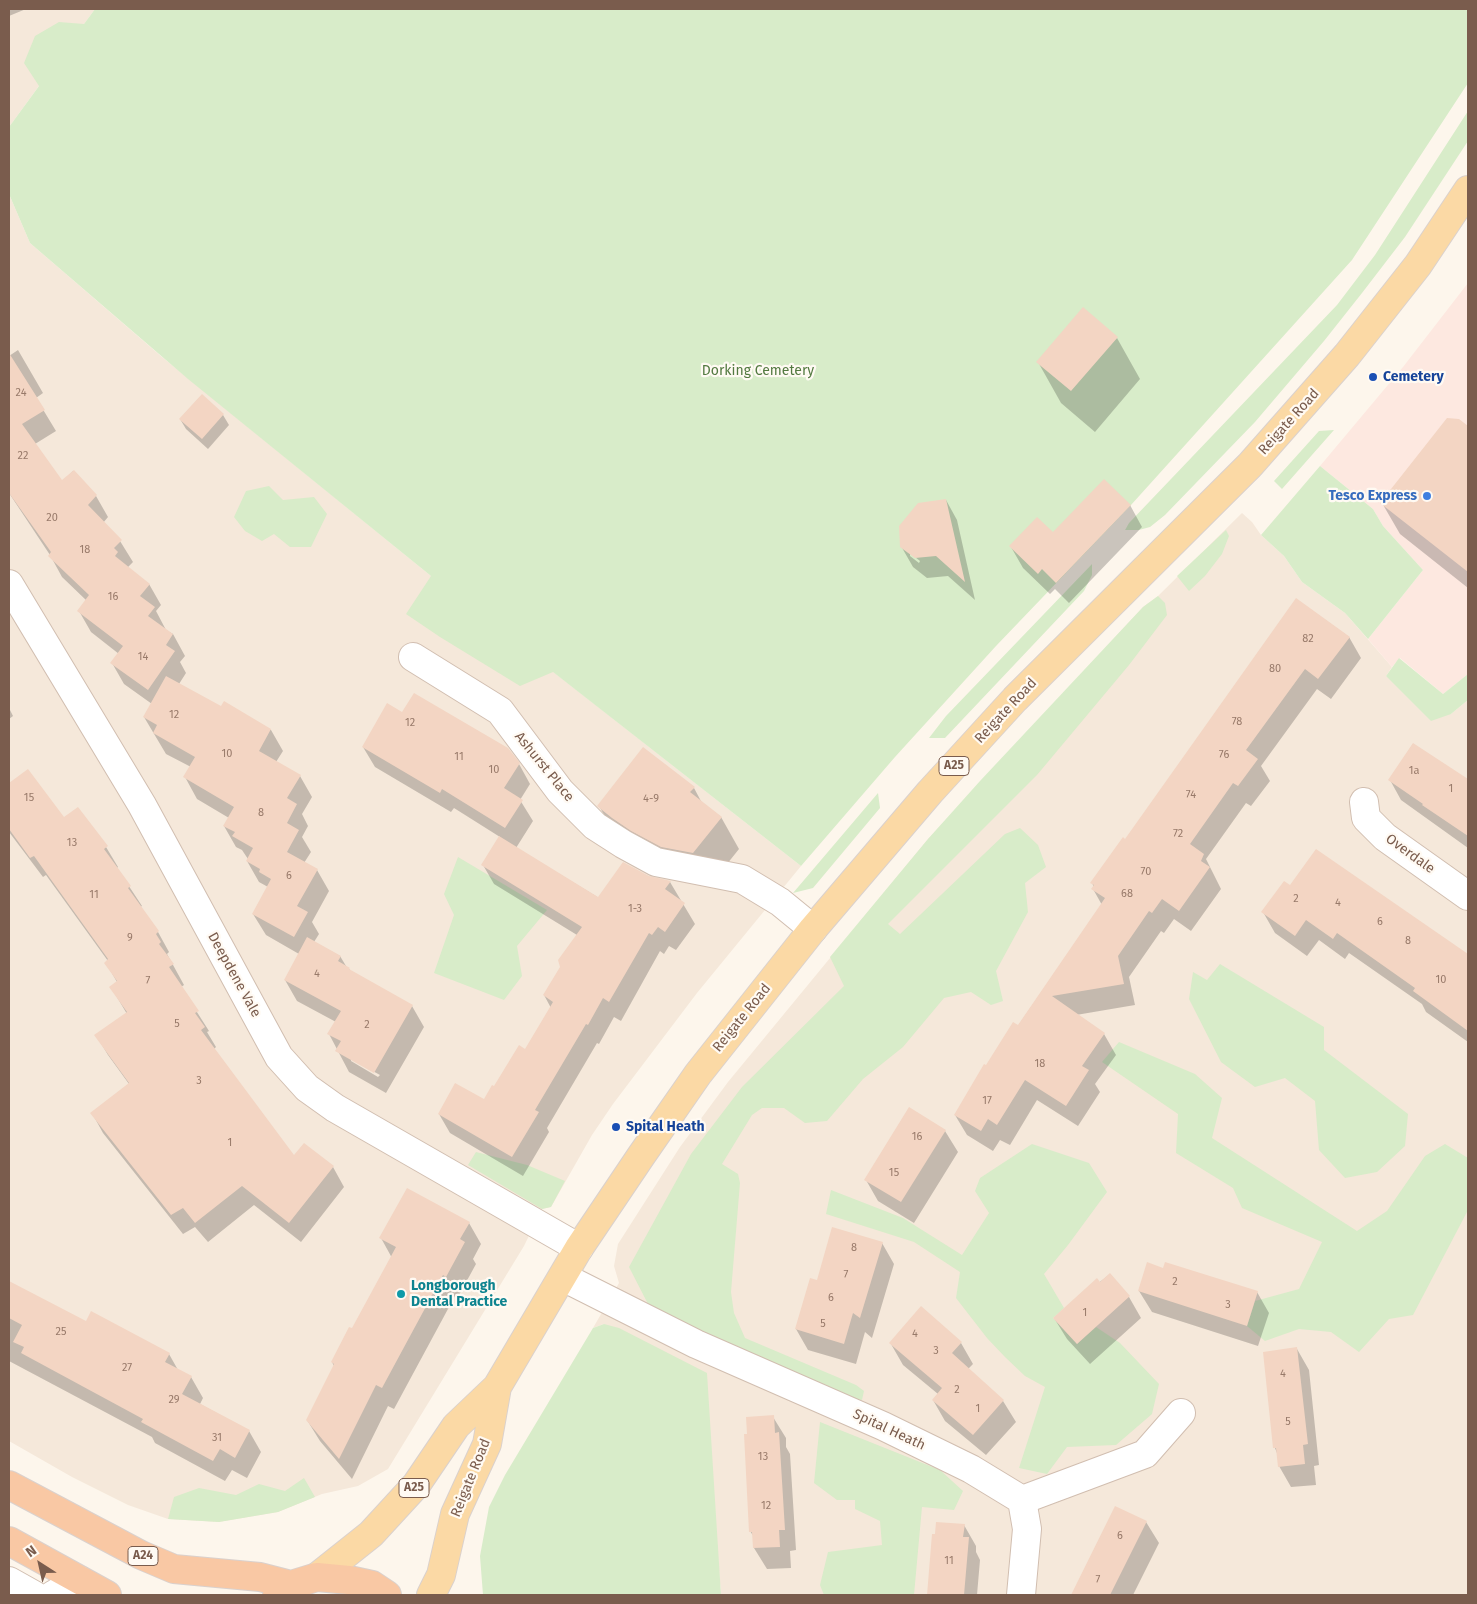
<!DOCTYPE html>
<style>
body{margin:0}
#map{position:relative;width:1477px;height:1604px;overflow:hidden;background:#fdf6ec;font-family:"Fira Sans",sans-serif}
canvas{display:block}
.frame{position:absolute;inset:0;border:10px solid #7a5c4d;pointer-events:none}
.north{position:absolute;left:15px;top:1539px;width:50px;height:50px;-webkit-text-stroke:4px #fffaf3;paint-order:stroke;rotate:325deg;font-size:14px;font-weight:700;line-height:20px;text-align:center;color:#7a5c4d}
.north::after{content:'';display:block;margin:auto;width:18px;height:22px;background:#7a5c4d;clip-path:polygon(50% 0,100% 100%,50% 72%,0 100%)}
</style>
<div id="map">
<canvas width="1477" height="1604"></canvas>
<div class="frame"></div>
<div class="north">N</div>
</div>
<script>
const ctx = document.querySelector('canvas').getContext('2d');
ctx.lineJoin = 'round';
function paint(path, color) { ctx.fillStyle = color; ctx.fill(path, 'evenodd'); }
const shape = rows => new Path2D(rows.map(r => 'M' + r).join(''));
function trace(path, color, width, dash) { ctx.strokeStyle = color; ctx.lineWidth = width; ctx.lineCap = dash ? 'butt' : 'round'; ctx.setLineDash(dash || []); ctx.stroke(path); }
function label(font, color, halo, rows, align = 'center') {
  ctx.font = font + ' "Fira Sans",sans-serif'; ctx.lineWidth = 4.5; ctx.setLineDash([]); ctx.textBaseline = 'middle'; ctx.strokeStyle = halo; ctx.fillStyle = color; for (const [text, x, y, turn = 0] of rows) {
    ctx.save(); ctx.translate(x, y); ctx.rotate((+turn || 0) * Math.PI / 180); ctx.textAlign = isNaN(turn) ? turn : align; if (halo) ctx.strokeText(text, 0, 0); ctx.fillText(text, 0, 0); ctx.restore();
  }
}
paint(shape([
 [9,9,95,9,9,127],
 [9,194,30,243,162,357,431,576,801,866,697,993,613,1104,592,1135,551,1207,542,1209,524,1246,388,1469,358,1486,322,1494,278,1512,219,1522,168,1519,128,1505,72,1477,9,1441],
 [1242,513,1252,522,1261,535,1284,556,1302,582,1345,613,1392,667,1386,676,1451,714,1468,700,1468,1595,721,1595,715,1520,604,1324,593,1328,619,1283,614,1266,618,1244,680,1147,728,1082,928,839,1143,607,1158,596]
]), '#f5e8da');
paint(shape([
 [1468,283,1468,674,1443,694,1400,658,1392,667,1368,639,1423,570,1383,526,1373,509,1320,466,1403,367]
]), '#fde8e0');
paint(shape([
 [95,9,1468,9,1468,83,1352,260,1131,505,996,646,895,757,801,866,553,672,520,686,440,637,406,614,431,576,188,379,30,243,9,194,9,127,39,86,24,63,35,36,59,22,84,24],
 [1468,111,1468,141,1405,237,1362,293,1324,341,1255,422,1165,515,1150,527,1139,530,1125,530,1129,523,1337,305,1375,255],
 [1334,430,1282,489,1274,481,1319,431],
 [1320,466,1373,509,1383,526,1423,570,1368,639,1345,613,1302,582,1284,556,1261,535],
 [269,486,283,500,314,497,327,514,311,547,290,547,274,534,262,541,245,531,234,517,246,491],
 [1226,530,1229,536,1222,554,1205,576,1189,591,1177,576],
 [1092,564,1092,575,1084,591,945,738,929,738,946,716],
 [1158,596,1165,603,1167,615,1129,665,1037,775,888,924,900,934,1005,834,1020,828,1038,845,1046,867,1025,883,1028,912,996,971,1003,1001,991,1005,971,992,944,998,903,1047,863,1079,827,1121,805,1123,784,1108,762,1108,752,1115,722,1164,738,1174,740,1183,731,1292,734,1313,745,1338,856,1385,864,1391,862,1400,853,1399,769,1367,648,1304,629,1267,691,1154,742,1087,844,986,830,957,928,839,980,781,1143,607],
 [1399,658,1443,694,1468,674,1468,700,1451,714,1431,721,1386,676],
 [878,793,880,808,813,888,793,893],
 [458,857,547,910,517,946,522,976,504,1000,434,973,454,915,444,894],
 [1220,964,1324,1027,1324,1050,1408,1114,1405,1146,1377,1172,1345,1178,1319,1150,1315,1101,1285,1078,1255,1087,1221,1062,1189,999,1193,972,1207,980],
 [1119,1042,1195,1074,1222,1098,1212,1138,1357,1231,1387,1211,1425,1156,1445,1144,1468,1158,1468,1210,1413,1315,1389,1319,1359,1352,1331,1332,1299,1329,1265,1341,1247,1326,1255,1301,1299,1289,1322,1242,1242,1208,1233,1188,1176,1153,1178,1114,1102,1062],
 [1032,1144,1089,1163,1107,1192,1068,1245,1044,1274,1064,1308,1053,1318,1077,1344,1096,1327,1120,1343,1159,1384,1152,1414,1116,1445,1067,1447,1047,1474,1019,1468,1045,1387,1025,1376,1005,1357,987,1338,956,1298,960,1272,914,1242,826,1214,831,1190,903,1218,962,1255,989,1213,975,1191,980,1178],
 [476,1152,527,1165,565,1181,551,1207,542,1209,468,1165],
 [604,1324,619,1328,707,1373,721,1595,483,1595,480,1556,489,1507,505,1475,593,1328],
 [820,1422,940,1470,963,1491,954,1510,922,1507,914,1595,824,1595,820,1585,828,1552,882,1545,880,1521,855,1509,855,1500,837,1500,814,1483],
 [304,1478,315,1497,278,1512,219,1522,168,1519,174,1497,199,1488,236,1495,259,1484,285,1491]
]), '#d8ecc9');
paint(shape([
 [9,9,26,9,9,16],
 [1117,338,1140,379,1095,432,1061,403,1038,362],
 [18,350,43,393,36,398,56,431,35,444,62,482,73,471,96,496,108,517,103,523,120,541,133,562,127,568,149,584,161,605,156,611,166,630,173,634,185,656,180,662,186,673,179,684,222,708,225,703,271,730,283,751,276,762,300,776,312,797,302,814,308,826,302,837,311,852,304,863,317,870,329,891,312,922,319,934,314,942,340,956,346,966,351,971,412,1006,424,1027,386,1093,349,1072,329,1034,336,1022,297,1001,285,980,299,954,266,935,253,914,268,887,259,882,247,861,248,859,242,850,236,847,224,826,229,818,197,799,185,777,191,767,166,754,144,717,152,704,124,684,112,663,119,654,91,632,79,611,87,601,62,577,50,555,9,493,9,356],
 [351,1059,380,1075,378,1077,351,1061],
 [202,395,223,415,229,425,208,449,186,429,180,419],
 [1424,449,1468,483,1468,588,1400,534,1382,503],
 [946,500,957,520,975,600,948,576,927,578,913,567,901,546],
 [910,553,920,561,919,563,910,556],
 [1130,505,1142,527,1069,603,1055,589,1050,594,1023,568,1011,547],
 [1297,600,1349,637,1361,658,1331,699,1317,689,1261,766,1270,781,1251,806,1246,803,1206,859,1221,889,1191,931,1174,919,1164,933,1161,931,1129,977,1135,1005,1076,1015,1104,1034,1116,1055,1095,1084,1100,1092,1078,1126,1037,1100,1010,1145,1000,1140,993,1151,967,1135,955,1115,986,1067,1018,1026,1102,905,1093,889,1094,887,1092,883,1126,841],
 [9,708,13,716,9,719],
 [403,713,519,764,530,784,520,800,533,821,516,848,599,898,648,877,670,882,695,924,676,950,669,946,664,954,660,951,621,1021,614,1017,599,1044,597,1043,547,1128,549,1132,523,1176,450,1133,439,1114,484,1101,526,1051,551,1008,544,995,562,967,577,935,494,884,483,865,500,837,454,808,451,812,375,767,363,747],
 [1413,744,1468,781,1468,848,1401,800,1390,780],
 [28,771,64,819,106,847,118,867,117,868,142,906,140,907,158,932,169,952,167,954,184,985,181,987,209,1031,207,1032,216,1047,214,1049,294,1157,333,1167,344,1187,301,1242,254,1205,208,1242,195,1227,183,1234,103,1133,92,1113,129,1084,108,1055,96,1035,127,1014,111,987,117,982,106,963,108,961,46,875,43,877,9,832,9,785],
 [694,788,702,803,721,817,739,849,711,884,617,837,599,806],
 [1290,887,1438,939,1468,960,1468,1042,1426,1012,1422,1004,1349,953,1345,959,1319,940,1307,956,1275,933,1263,912],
 [945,1131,958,1152,914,1223,878,1201,866,1180],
 [469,1223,481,1244,473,1259,476,1264,458,1297,455,1296,394,1409,388,1406,352,1479,320,1441,307,1420,334,1366,332,1362,352,1330,392,1258,381,1238],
 [882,1243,894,1264,872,1338,865,1332,856,1364,808,1350,796,1329,818,1281],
 [1110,1274,1129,1297,1141,1318,1090,1364,1067,1339,1054,1318],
 [14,1285,87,1323,169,1354,178,1370,191,1377,203,1398,200,1404,249,1431,261,1452,247,1478,232,1470,225,1481,155,1443,152,1437,9,1361,9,1296],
 [1139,1291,1257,1292,1269,1313,1258,1346,1152,1312],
 [961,1343,973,1364,968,1369,1003,1401,1016,1422,986,1455,945,1421,933,1400,938,1394,903,1365,891,1344],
 [1297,1349,1309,1370,1319,1465,1314,1466,1316,1485,1291,1487,1279,1466,1277,1453,1275,1448],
 [773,1417,786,1438,786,1447,790,1454,796,1550,790,1551,791,1568,767,1569,754,1548,754,1537,750,1531,748,1435],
 [1115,1508,1146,1522,1159,1543,1133,1595,1072,1595],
 [964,1525,976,1546,976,1552,980,1560,977,1595,928,1595,933,1535]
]), '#0003');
paint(shape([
 [1083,307,1118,337,1071,391,1036,362],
 [9,353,45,410,22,424,62,480,74,470,97,495,88,505,122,540,114,548,118,552,115,556,150,584,140,596,155,607,148,616,173,634,166,645,175,651,148,690,110,663,123,646,77,611,89,595,48,556,51,552,9,493],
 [202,394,224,414,202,439,179,419],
 [1447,418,1459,419,1468,426,1468,572,1380,503],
 [1104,479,1131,505,1056,583,1042,569,1038,574,1009,546,1037,517,1053,532],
 [946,499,965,582,936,556,915,558,900,547,899,526,918,503],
 [1296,598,1350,637,1318,679,1305,669,1246,750,1258,759,1238,786,1233,783,1190,844,1204,854,1201,861,1210,867,1179,911,1162,899,1152,913,1149,911,1118,956,1124,984,1052,996,1105,1033,1082,1066,1089,1070,1066,1106,1025,1080,997,1125,988,1119,981,1131,954,1115,984,1064,986,1065,1013,1022,1018,1025,1105,898,1091,889,1094,885,1090,883,1123,837,1125,839],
 [166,676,221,706,224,701,271,729,259,751,301,775,287,798,297,804,287,823,299,830,287,852,318,869,297,906,308,912,294,937,252,914,271,879,259,872,260,869,246,861,253,848,232,836,235,832,223,826,234,807,183,777,195,757,153,733,157,725,143,717],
 [414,693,508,748,520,763,504,788,523,800,505,828,442,789,440,793,362,747,387,703,402,712],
 [1413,743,1468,779,1468,836,1422,805,1423,804,1388,780],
 [643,747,695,787,690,792,722,817,693,853,661,847,631,831,612,818,597,806],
 [28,769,64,817,78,807,108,846,104,849,131,886,128,888,159,931,156,934,161,942,159,944,174,964,169,967,199,1011,195,1013,205,1027,201,1030,294,1155,304,1143,334,1166,289,1223,242,1186,195,1223,183,1208,171,1215,90,1113,129,1083,94,1035,127,1012,109,987,117,981,104,963,108,959,34,856,30,858,9,829,9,783],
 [499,836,598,897,623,862,649,876,671,881,665,889,685,903,665,932,658,927,652,935,649,933,609,1002,603,998,588,1025,586,1024,535,1110,539,1112,512,1157,438,1114,455,1083,484,1099,492,1085,494,1086,519,1045,525,1049,553,1002,543,995,560,967,558,960,582,927,481,865],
 [1316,849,1468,954,1468,1031,1413,991,1415,988,1337,933,1333,939,1306,920,1295,936,1261,912,1284,881,1290,885],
 [307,937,341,956,338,961,350,968,349,969,413,1005,374,1073,335,1051,341,1041,327,1034,341,1011,284,980],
 [909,1107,946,1130,901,1202,864,1180],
 [407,1188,470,1222,460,1239,465,1242,446,1277,443,1275,382,1388,376,1385,339,1459,306,1420,334,1364,331,1362,349,1327,352,1328,396,1247,379,1238],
 [832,1227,883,1242,860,1318,853,1313,844,1344,795,1329,810,1278,817,1280],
 [1147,1262,1163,1268,1165,1262,1258,1291,1247,1326,1138,1291],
 [1110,1273,1130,1296,1077,1344,1053,1318,1097,1278,1100,1282],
 [9,1281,86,1321,91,1311,170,1353,165,1362,192,1376,182,1394,250,1430,235,1458,220,1449,213,1461,141,1422,143,1419,21,1353,24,1347,13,1342,22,1325,9,1318],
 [921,1306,962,1342,952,1353,1004,1400,973,1435,932,1400,942,1388,889,1343],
 [1297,1347,1308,1444,1303,1445,1305,1464,1278,1467,1276,1448,1273,1448,1263,1352],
 [774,1415,775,1433,779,1432,785,1530,779,1530,780,1547,753,1548,752,1532,749,1532,744,1434,747,1434,746,1417],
 [1115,1506,1147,1521,1110,1595,1071,1595],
 [936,1522,965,1524,963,1537,969,1537,964,1595,927,1595,932,1534,935,1534]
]), '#f3d5c3');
const minor = shape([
 [9,584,142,805,279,1057,307,1088,335,1108,579,1248],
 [413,657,500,711,560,791,595,826,623,844,656,862,742,879,780,902,813,929],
 [1364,802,1366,818,1385,837,1468,896],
 [563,1277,696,1344,883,1426,971,1469,1022,1500,1145,1454,1181,1413],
 [9,1581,34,1595],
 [53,1595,79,1580],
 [1021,1595,1027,1529,1022,1500]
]);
const primary = shape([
 [317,1577,371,1534,416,1485,456,1426,497,1387,579,1248,641,1156,698,1074,813,929,930,792,1015,699,1250,465,1347,355,1418,265,1468,190],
 [431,1595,441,1575,455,1514,487,1444,497,1387]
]);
const trunk = shape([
 [9,1485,141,1555,174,1569,260,1577,291,1585],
 [9,1541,107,1595],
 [277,1595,291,1585,317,1577,349,1580,372,1585,387,1595]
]);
trace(minor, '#d1beb0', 30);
trace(primary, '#dad1cd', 30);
trace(trunk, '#dad1cd', 30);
trace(minor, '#fff', 28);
trace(primary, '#fbd9a5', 28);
trace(trunk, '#f9c8a4', 28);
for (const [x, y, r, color] of [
 [1373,377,5,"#1a4fb4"],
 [1427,496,5,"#3f7fe0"],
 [616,1127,5,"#1a4fb4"],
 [401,1294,5,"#0f9aa8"]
]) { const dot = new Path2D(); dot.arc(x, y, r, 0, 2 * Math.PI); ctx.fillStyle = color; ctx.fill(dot); trace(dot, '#fffaf3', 2); }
label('11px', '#987a6a', null, [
 ["24",21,393],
 ["22",23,456],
 ["20",52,518],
 ["18",85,550],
 ["16",113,597],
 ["82",1308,639],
 ["14",143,657],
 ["80",1275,669],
 ["12",174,715],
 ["78",1237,722],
 ["12",410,723],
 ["10",227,754],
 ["76",1224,755],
 ["11",459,757],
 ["10",494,770],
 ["1a",1414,771],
 ["1",1451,789],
 ["74",1191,795],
 ["15",29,798],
 ["4-9",651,799],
 ["8",261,813],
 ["72",1178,834],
 ["13",72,843],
 ["70",1146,872],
 ["6",289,876],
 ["68",1127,894],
 ["11",94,895],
 ["2",1296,899],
 ["4",1338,903],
 ["1-3",635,909],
 ["6",1380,922],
 ["9",130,938],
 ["8",1408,941],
 ["4",317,974],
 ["10",1441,980],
 ["7",148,981],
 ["5",177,1024],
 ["2",367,1025],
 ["18",1040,1064],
 ["3",199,1081],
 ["17",987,1101],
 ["16",917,1137],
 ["1",230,1143],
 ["15",894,1173],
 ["8",854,1248],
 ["7",846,1275],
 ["2",1175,1282],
 ["6",831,1298],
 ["3",1228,1305],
 ["1",1085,1313],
 ["5",823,1324],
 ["25",61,1332],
 ["4",915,1334],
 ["3",936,1351],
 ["27",127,1368],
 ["4",1283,1374],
 ["2",957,1390],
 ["29",174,1400],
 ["1",978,1409],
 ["5",1288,1422],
 ["31",217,1438],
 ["13",763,1457],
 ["12",766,1506],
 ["6",1120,1536],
 ["11",949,1561],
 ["7",1098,1580]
]);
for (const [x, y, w] of [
 [954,766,30],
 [414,1488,30],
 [143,1556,30]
]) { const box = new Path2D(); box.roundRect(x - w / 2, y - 9.5, w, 19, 4); ctx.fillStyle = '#fffaf3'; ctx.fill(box); trace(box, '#7a5c4d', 1); }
label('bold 12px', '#7a5c4d', null, [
 ["A25",954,766],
 ["A25",414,1488],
 ["A24",143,1556]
]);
label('14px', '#537a41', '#fffaf3', [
 ["Dorking Cemetery",758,371]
]);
label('bold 14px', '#164399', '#fffaf3', [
 ["Cemetery",1383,377],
 ["Spital Heath",626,1127]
], 'left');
label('14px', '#7a5c4d', '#fffaf3', [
 ["Reigate Road",1289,422,-48],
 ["Reigate Road",1006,711,-47],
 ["Ashurst Place",544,767,51],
 ["Overdale",1410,854,36],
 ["Deepdene Vale",234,975,61],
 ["Reigate Road",742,1018,-51],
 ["Spital Heath",889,1430,25],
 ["Reigate Road",471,1478,-68]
]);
label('bold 14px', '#366cbe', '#fffaf3', [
 ["Tesco Express",1417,496]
], 'right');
label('bold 14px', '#0d838f', '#fffaf3', [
 ["Longborough",411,1286],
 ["Dental Practice",411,1302]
], 'left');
</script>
